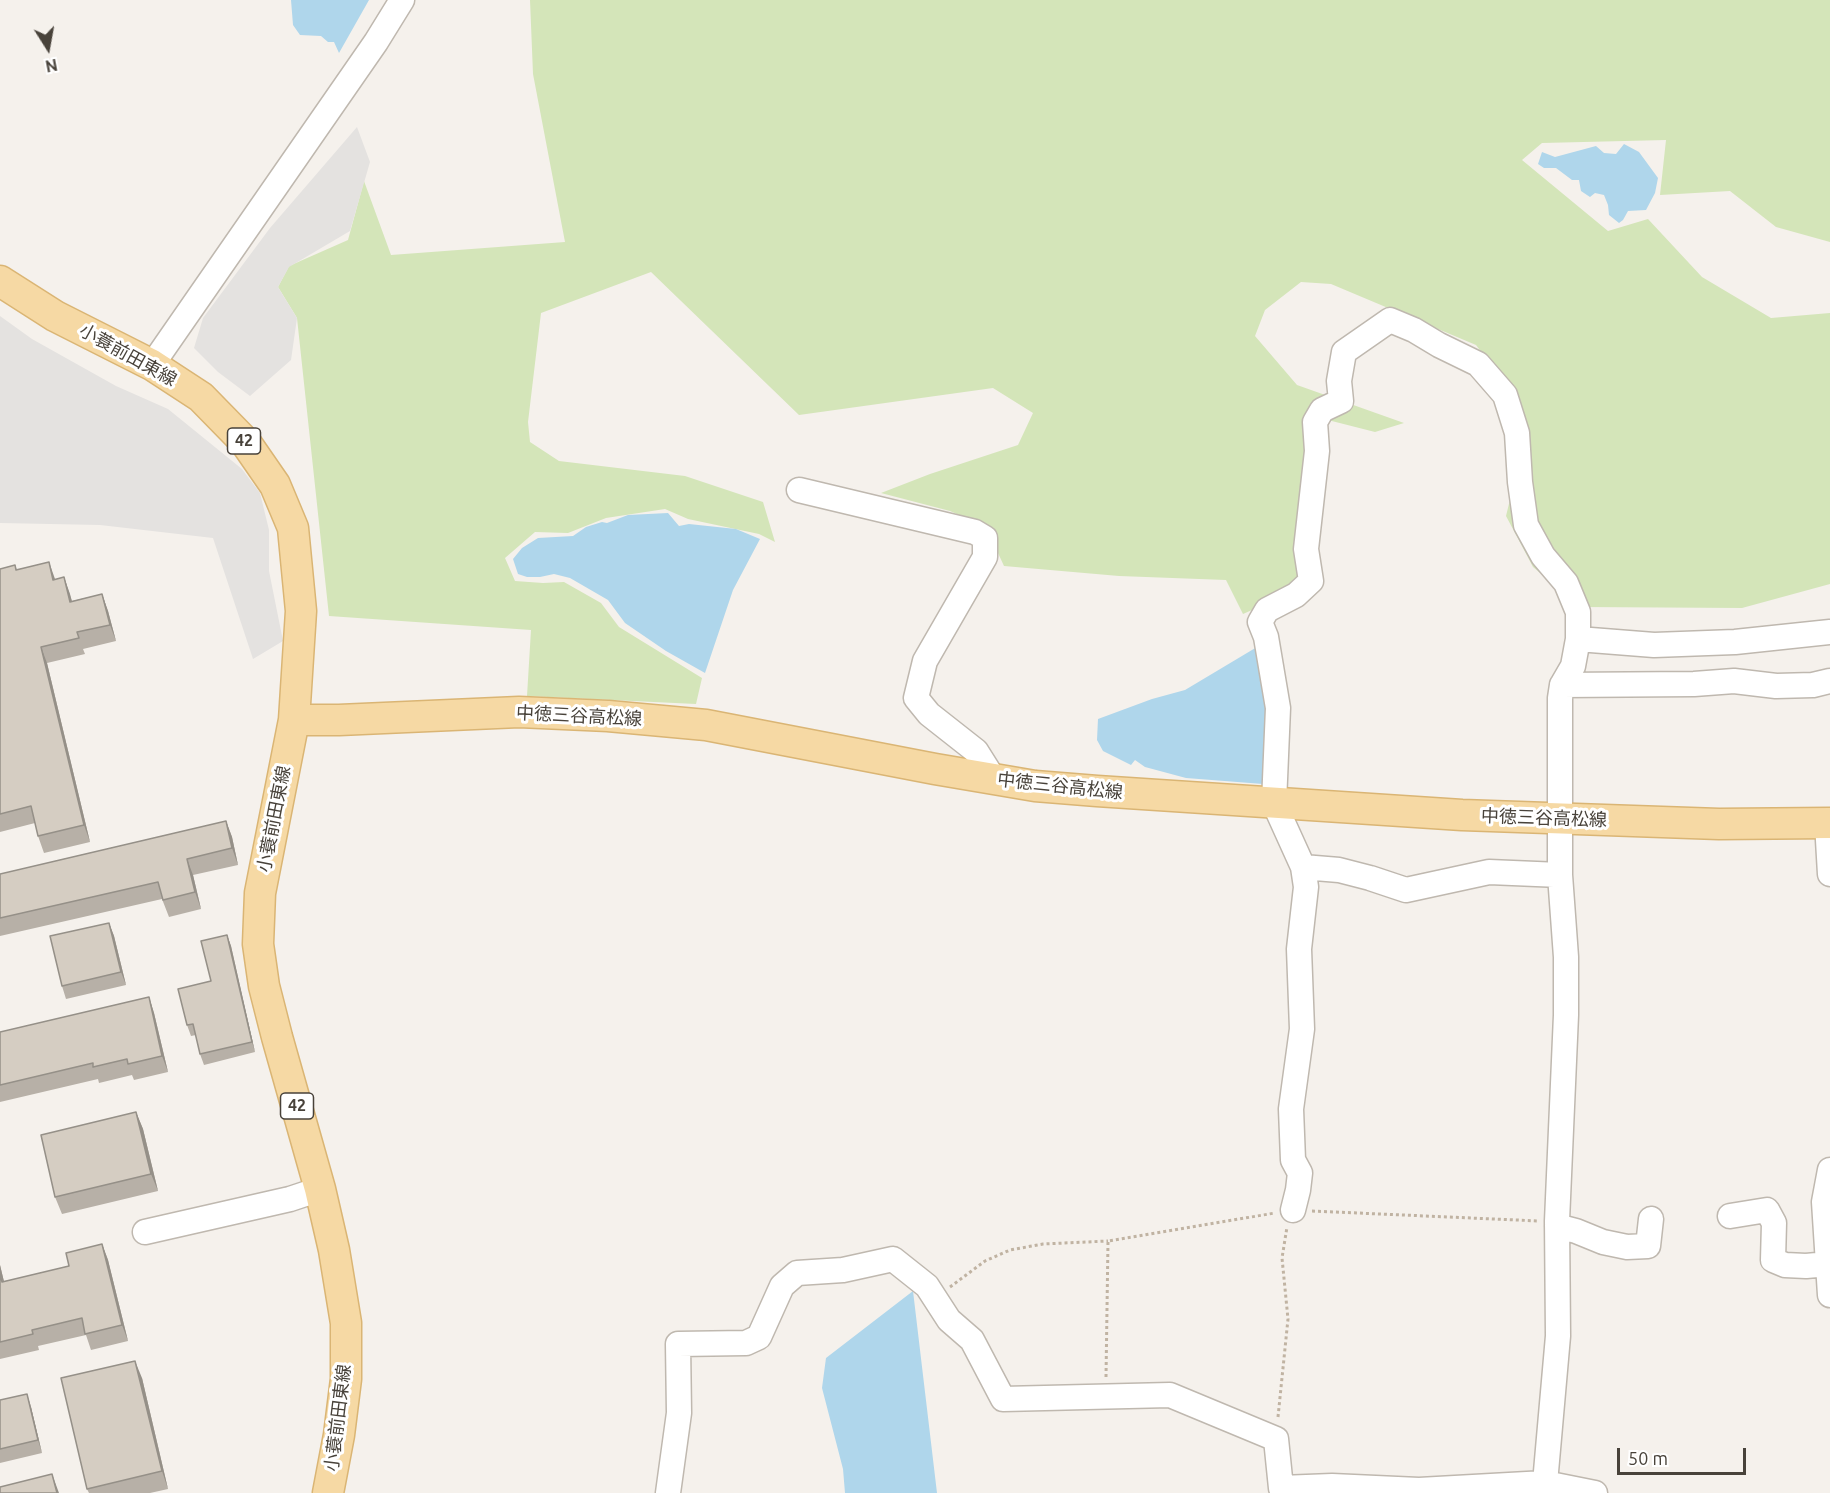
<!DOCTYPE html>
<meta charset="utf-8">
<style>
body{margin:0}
#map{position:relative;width:1830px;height:1493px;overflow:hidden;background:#f5f1ec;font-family:Ubuntu,sans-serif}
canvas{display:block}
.north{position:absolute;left:18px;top:18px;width:60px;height:60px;-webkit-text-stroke:4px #fff;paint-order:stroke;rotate:169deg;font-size:16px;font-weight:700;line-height:24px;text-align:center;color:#48423a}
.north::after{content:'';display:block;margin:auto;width:21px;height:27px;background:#48423a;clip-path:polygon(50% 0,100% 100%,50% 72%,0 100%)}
.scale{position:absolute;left:1617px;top:1448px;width:129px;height:27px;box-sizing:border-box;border:3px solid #48423a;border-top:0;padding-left:8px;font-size:18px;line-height:21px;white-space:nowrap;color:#48423a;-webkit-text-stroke:4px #fff;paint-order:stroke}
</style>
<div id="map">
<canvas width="1830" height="1493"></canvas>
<div class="north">N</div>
<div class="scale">50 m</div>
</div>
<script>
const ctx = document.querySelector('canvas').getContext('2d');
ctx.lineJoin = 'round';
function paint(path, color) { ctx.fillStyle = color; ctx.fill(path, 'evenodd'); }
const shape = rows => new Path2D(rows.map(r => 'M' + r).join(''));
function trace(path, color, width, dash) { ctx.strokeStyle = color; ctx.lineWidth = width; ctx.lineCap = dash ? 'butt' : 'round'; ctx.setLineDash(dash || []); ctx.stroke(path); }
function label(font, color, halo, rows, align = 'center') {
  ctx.font = font + ' Ubuntu,"Noto Sans JP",sans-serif'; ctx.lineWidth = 6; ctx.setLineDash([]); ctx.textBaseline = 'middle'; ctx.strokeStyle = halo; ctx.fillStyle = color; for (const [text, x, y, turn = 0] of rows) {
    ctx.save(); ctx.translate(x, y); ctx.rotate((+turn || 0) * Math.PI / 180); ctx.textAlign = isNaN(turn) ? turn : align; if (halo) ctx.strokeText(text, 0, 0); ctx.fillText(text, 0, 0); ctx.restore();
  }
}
paint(shape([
 [530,0,1830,0,1830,242,1776,227,1730,191,1660,195,1666,140,1542,143,1522,160,1608,231,1648,219,1702,277,1771,318,1830,313,1830,584,1742,608,1581,607,1533,567,1506,516,1518,467,1512,393,1476,345,1331,284,1301,282,1265,310,1255,336,1297,385,1404,423,1375,432,1320,418,1297,590,1243,614,1226,580,1119,576,1004,566,986,527,950,511,881,493,930,474,1018,445,1033,413,993,388,799,415,651,272,541,313,528,422,530,442,559,461,685,476,763,502,775,542,759,534,688,519,665,509,606,518,568,533,535,532,505,558,515,581,543,583,564,582,601,603,619,627,702,678,696,704,527,696,531,630,329,616,297,318,278,287,289,266,348,240,364,181,391,255,565,242,533,74]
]), '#d4e5b9');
paint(shape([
 [357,127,370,162,350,231,289,267,278,287,297,318,291,360,250,396,218,372,194,348,203,318,270,228],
 [0,316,32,339,116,386,168,409,242,469,260,493,269,530,269,571,283,641,253,659,213,538,100,525,0,523]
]), '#e4e2e0');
paint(shape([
 [291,0,369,0,339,53,334,42,328,42,321,36,300,35,293,25],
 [1624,144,1639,152,1658,178,1655,193,1646,210,1628,211,1623,220,1619,223,1609,215,1608,205,1604,195,1595,193,1590,197,1581,191,1579,180,1572,180,1556,168,1544,168,1538,164,1542,152,1555,157,1596,146,1604,153,1616,154],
 [668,513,679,526,689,524,736,529,760,539,733,590,705,673,666,651,625,623,608,600,570,578,554,574,540,577,527,577,518,574,513,559,522,548,538,538,573,536,586,527,602,522,607,523,628,515],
 [1257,647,1264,681,1266,712,1267,739,1263,784,1186,778,1145,767,1135,760,1131,765,1103,751,1097,740,1098,719,1152,699,1185,690],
 [913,1291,937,1493,845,1493,843,1469,822,1388,826,1358]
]), '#afd6eb');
const minor = shape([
 [152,365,376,42,402,0],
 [799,490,975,532,985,538,985,557,925,661,916,698,929,714,976,751,993,778],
 [1578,639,1654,645,1735,642,1830,632],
 [1562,685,1694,684,1734,681,1776,686,1813,685,1830,681],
 [1827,823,1830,874],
 [1303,867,1339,870,1370,878,1406,890,1489,872,1560,875],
 [1830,1170,1824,1202,1830,1295],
 [1293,1210,1298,1190,1300,1173,1293,1160,1291,1109,1302,1029,1299,949,1306,887,1303,867,1274,803,1278,708,1266,637,1260,622,1267,610,1296,595,1311,581,1306,549,1317,451,1315,422,1322,410,1341,401,1339,381,1344,352,1390,320,1414,330,1439,345,1478,364,1505,395,1517,433,1520,482,1526,525,1543,556,1566,583,1578,612,1578,639,1573,666,1562,685,1560,698,1560,875,1566,957,1566,1015,1557,1221,1558,1336,1545,1483],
 [1730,1216,1767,1210,1774,1223,1773,1260,1785,1265,1806,1266,1828,1264],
 [1557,1226,1576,1231,1603,1242,1627,1247,1648,1246,1651,1219],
 [145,1232,290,1199,320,1189],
 [668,1493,679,1413,678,1344,746,1343,759,1337,782,1286,797,1273,843,1270,893,1259,927,1286,949,1320,972,1340,1003,1399,1170,1395,1276,1439,1281,1488,1332,1486,1419,1490,1545,1483,1595,1493]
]);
const major = shape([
 [0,281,55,316,152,365,201,397,246,443,275,485,293,528,301,611,294,720,260,893,258,944,264,986,277,1037,320,1189,334,1250,346,1323,346,1379,339,1435,328,1493],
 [294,720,339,720,519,712,608,716,706,725,935,769,1035,786,1097,791,1462,815,1719,824,1830,823]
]);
trace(minor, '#bfb8af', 27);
trace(major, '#dab574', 33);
trace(shape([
 [1312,1211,1539,1221],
 [950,1287,985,1261,1010,1250,1043,1244,1108,1241],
 [1106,1377,1108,1241,1275,1213],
 [1278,1417,1288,1319,1282,1258,1287,1227]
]), '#c0b3a2', 3, [3, 3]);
trace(minor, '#fff', 24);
trace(major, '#f6d9a4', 30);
paint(shape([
 [15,565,17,570,55,580,64,577,72,601,102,594,108,611,116,641,83,649,85,654,47,663,90,842,44,853,38,836,35,823,0,832,0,569],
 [226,821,232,837,238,865,193,875,201,909,169,917,162,899,0,936,0,874],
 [109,923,114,936,126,985,66,999,62,986],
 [227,935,231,946,255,1052,204,1065,200,1054,196,1035,191,1036,187,1025,211,981],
 [149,997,154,1013,168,1072,134,1080,132,1075,99,1083,98,1079,0,1102,0,1032],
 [136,1112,143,1129,158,1191,62,1214,55,1197],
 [102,1244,108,1260,128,1341,91,1350,86,1335,38,1346,39,1350,0,1359,0,1265,4,1282,69,1266],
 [142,1378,168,1489,150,1493,89,1493,87,1489],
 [0,1400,31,1407,42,1453,0,1463]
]), '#b7b0a7');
paint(shape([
 [49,562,55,579,59,597,53,580],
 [64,577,70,594,76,618,70,602],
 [102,594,108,611,116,641,110,625],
 [41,647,47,663,90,842,84,825],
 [226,821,232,837,238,865,232,848],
 [187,859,193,875,201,909,195,892],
 [109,923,114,936,126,985,121,972],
 [227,935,231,946,255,1052,252,1042],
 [149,997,154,1013,168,1072,162,1056],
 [136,1112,143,1129,158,1191,151,1174],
 [102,1244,108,1260,128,1341,122,1325],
 [0,1265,8,1298,0,1273],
 [135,1361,142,1378,168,1489,162,1471],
 [27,1394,31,1407,42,1453,38,1440],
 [52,1474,59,1493,57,1493]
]), '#959088');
const building = shape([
 [49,562,53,580,64,577,70,602,102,594,110,625,77,632,79,638,41,647,84,825,38,836,31,806,0,814,0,569,15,565,16,570,49,562],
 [226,821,232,848,187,859,195,892,163,900,158,882,0,918,0,874,226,821],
 [109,923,121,972,62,986,50,936,109,923],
 [227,935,252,1042,200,1054,193,1024,187,1025,178,989,211,981,201,941,227,935],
 [149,997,162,1056,128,1064,127,1059,93,1067,93,1063,0,1085,0,1032,149,997],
 [136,1112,151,1174,55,1197,41,1135,136,1112],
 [102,1244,122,1325,85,1334,82,1318,32,1330,33,1334,0,1342,0,1273,2,1282,69,1266,66,1253,102,1244],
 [135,1361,162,1471,87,1489,61,1378,135,1361],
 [27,1394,38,1440,0,1449,0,1400,27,1394],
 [52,1474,57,1493,0,1493,0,1487,52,1474]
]);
paint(building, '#d5cdc2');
trace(building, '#959088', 1.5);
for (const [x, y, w] of [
 [244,441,33],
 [297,1106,33]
]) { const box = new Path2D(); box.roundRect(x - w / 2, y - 13, w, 26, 4.5); ctx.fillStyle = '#fff'; ctx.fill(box); trace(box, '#48423a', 1.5); }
label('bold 16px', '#48423a', null, [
 ["42",244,441],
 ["42",297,1106]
]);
label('18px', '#48423a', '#fff', [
 ["小蓑前田東線",128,355,29],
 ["中徳三谷高松線",579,716,3],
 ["中徳三谷高松線",1060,786,6],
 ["中徳三谷高松線",1544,818,2],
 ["小蓑前田東線",274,819,-79],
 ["小蓑前田東線",338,1418,-83]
]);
</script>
